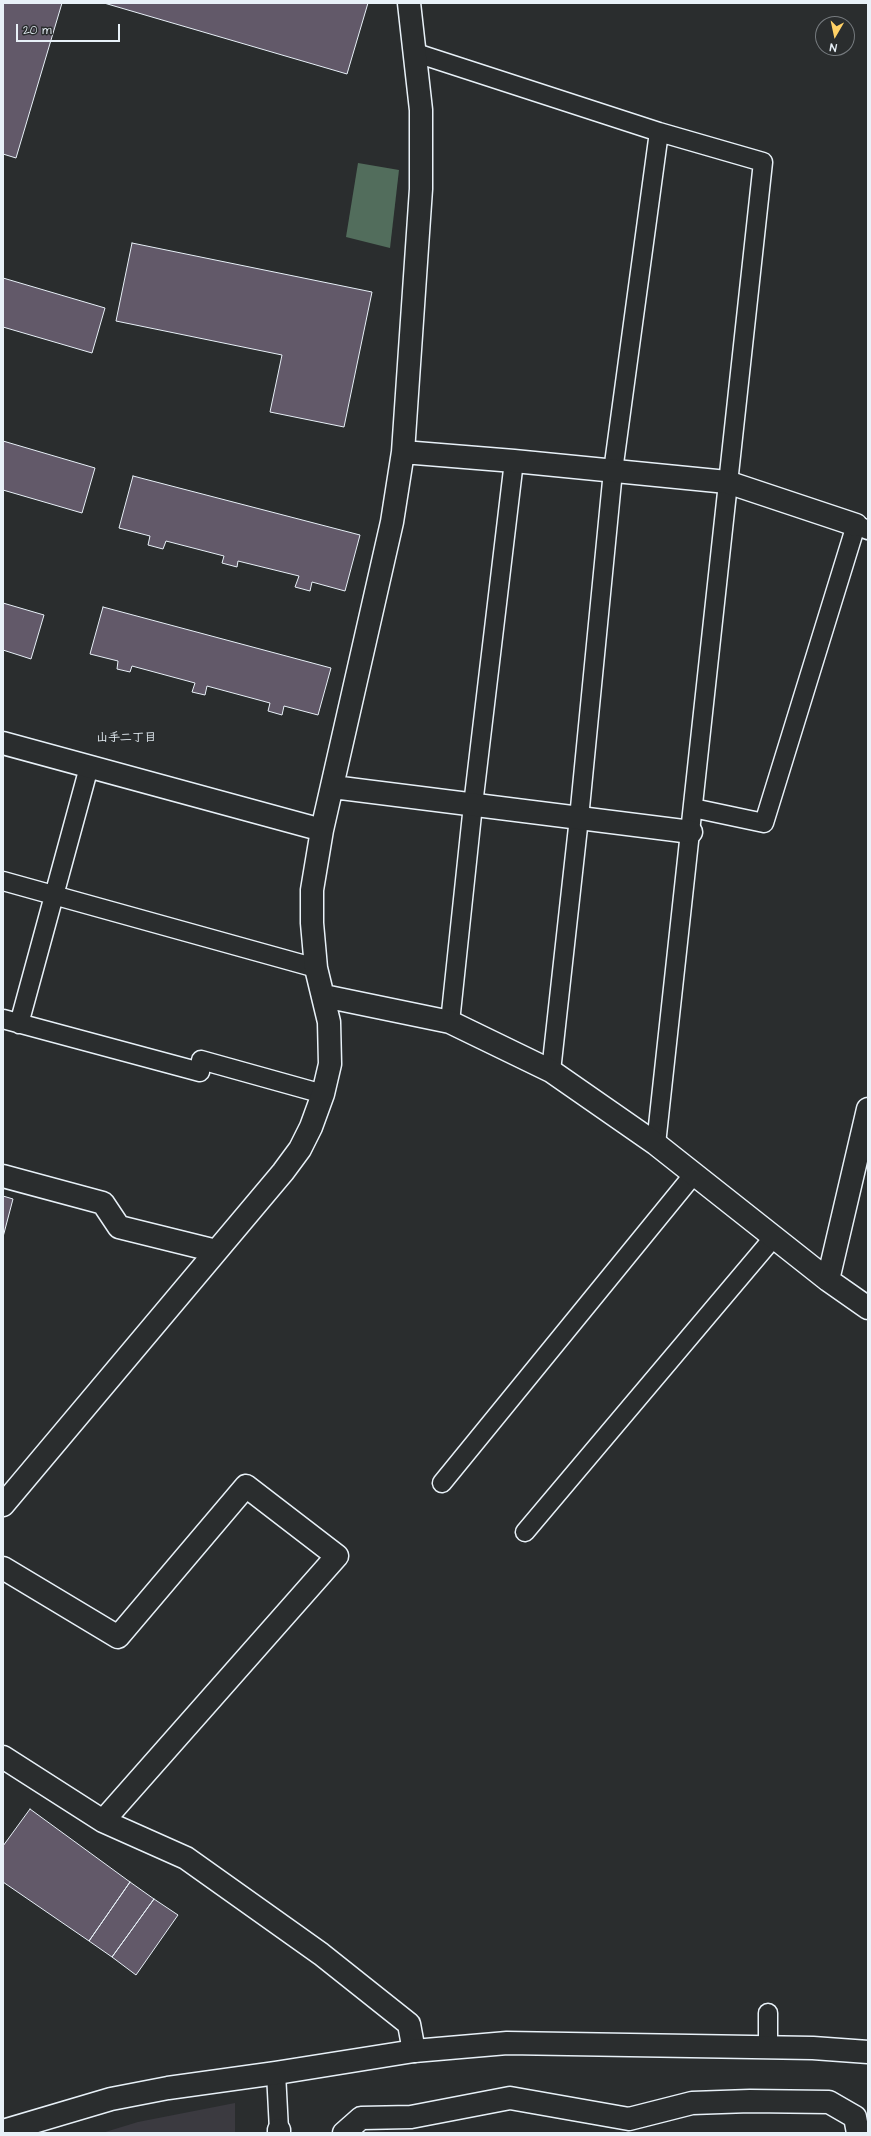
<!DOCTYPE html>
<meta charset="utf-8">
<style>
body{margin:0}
#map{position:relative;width:871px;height:2136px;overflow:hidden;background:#2a2d2e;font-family:"Architects Daughter",sans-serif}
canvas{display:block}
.frame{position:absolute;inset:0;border:4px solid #e8f1f8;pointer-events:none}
.north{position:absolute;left:815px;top:16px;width:40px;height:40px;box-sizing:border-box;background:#2a2d2e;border:1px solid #767b7f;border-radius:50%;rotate:189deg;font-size:11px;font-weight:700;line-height:16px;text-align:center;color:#e8f1f8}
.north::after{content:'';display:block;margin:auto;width:14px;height:18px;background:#ffd166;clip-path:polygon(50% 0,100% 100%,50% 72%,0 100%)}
.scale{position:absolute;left:16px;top:24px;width:104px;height:18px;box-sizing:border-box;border:2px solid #e8f1f8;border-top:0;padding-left:5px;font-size:12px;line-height:14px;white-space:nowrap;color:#e8f1f8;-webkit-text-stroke:3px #2a2d2e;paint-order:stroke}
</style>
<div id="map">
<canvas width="871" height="2136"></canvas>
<div class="frame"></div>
<div class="north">N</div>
<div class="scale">20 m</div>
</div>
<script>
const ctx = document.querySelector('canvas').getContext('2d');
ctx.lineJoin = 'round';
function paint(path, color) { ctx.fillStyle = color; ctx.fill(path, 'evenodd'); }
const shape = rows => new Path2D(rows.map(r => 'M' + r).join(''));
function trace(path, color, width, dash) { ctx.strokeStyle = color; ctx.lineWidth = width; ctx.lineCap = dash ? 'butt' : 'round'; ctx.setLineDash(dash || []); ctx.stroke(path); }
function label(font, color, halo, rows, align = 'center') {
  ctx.font = font + ' "Architects Daughter","Klee One",sans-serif'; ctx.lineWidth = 3; ctx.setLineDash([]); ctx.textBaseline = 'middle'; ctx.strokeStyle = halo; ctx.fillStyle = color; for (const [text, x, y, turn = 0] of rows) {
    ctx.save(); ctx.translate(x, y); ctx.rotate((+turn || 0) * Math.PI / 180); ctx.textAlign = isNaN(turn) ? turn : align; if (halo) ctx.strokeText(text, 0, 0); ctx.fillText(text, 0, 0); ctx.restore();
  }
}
paint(shape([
 [235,2103,235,2133,102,2133,138,2122]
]), '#3b3a40');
paint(shape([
 [358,163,399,170,390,248,346,237]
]), '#526d5c');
const building = shape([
 [3,3,62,3,16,158,3,154,3,3],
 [104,3,368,3,347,74,104,3],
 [132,243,372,292,344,427,270,412,282,355,116,321,132,243],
 [3,278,105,308,92,353,3,327,3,278],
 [3,441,95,468,82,513,3,490,3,441],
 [133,476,360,535,345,591,312,582,310,591,295,587,299,576,238,561,237,567,222,563,224,556,166,541,163,549,148,545,150,536,119,528,133,476],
 [3,603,44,615,31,659,3,650,3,603],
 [103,607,331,668,318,715,284,706,282,715,268,711,270,703,207,686,205,695,192,692,195,683,132,666,130,672,117,669,118,661,90,654,103,607],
 [3,1196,13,1199,3,1237,3,1196],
 [30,1809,130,1882,89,1941,3,1882,3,1846,30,1809],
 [130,1882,154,1899,112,1957,89,1941,130,1882],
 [154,1899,178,1915,136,1975,112,1957,154,1899]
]);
paint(building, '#625969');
trace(building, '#e8f1f8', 1);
const lane = shape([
 [416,53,659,132,763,162,656,1144],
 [693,808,764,823,856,525,868,530],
 [3,881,316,968],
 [3,1019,200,1072,201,1060,323,1094],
 [450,1022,473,805,514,461],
 [19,1024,89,767],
 [551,1071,579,818,613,471,659,132],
 [442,1483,694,1174],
 [525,1532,774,1237],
 [768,2013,768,2047],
 [276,2073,279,2130]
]);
const street = shape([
 [403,452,514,461,727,482,856,525],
 [3,743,322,830],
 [333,787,691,832],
 [324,996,450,1022,551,1071,656,1144,828,1280,868,1308],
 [3,1176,103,1203,119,1227,216,1251],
 [828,1280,868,1109],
 [3,1505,283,1172,300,1149,311,1127,323,1094,330,1064,329,1022,316,968,312,923,312,890,322,830,392,522,403,452,421,189,421,110,409,3],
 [3,1568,118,1637,246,1486,337,1556,103,1821],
 [3,1757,103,1821,186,1858,321,1954,409,2024,414,2051],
 [279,2130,279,2133],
 [344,2133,361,2118,411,2117,510,2098,629,2119,692,2103,750,2101,829,2102,855,2117,858,2133]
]);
const secondary = shape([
 [3,2131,111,2099,168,2088,276,2073,414,2051,507,2043,813,2048,868,2052]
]);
trace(lane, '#e8f1f8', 21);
trace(street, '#e8f1f8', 25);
trace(secondary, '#e8f1f8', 25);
trace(lane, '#2a2d2e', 18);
trace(street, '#2a2d2e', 22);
trace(secondary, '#2a2d2e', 22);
label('bold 12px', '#e8f1f8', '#2a2d2e', [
 ["山手二丁目",126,738]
]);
</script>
